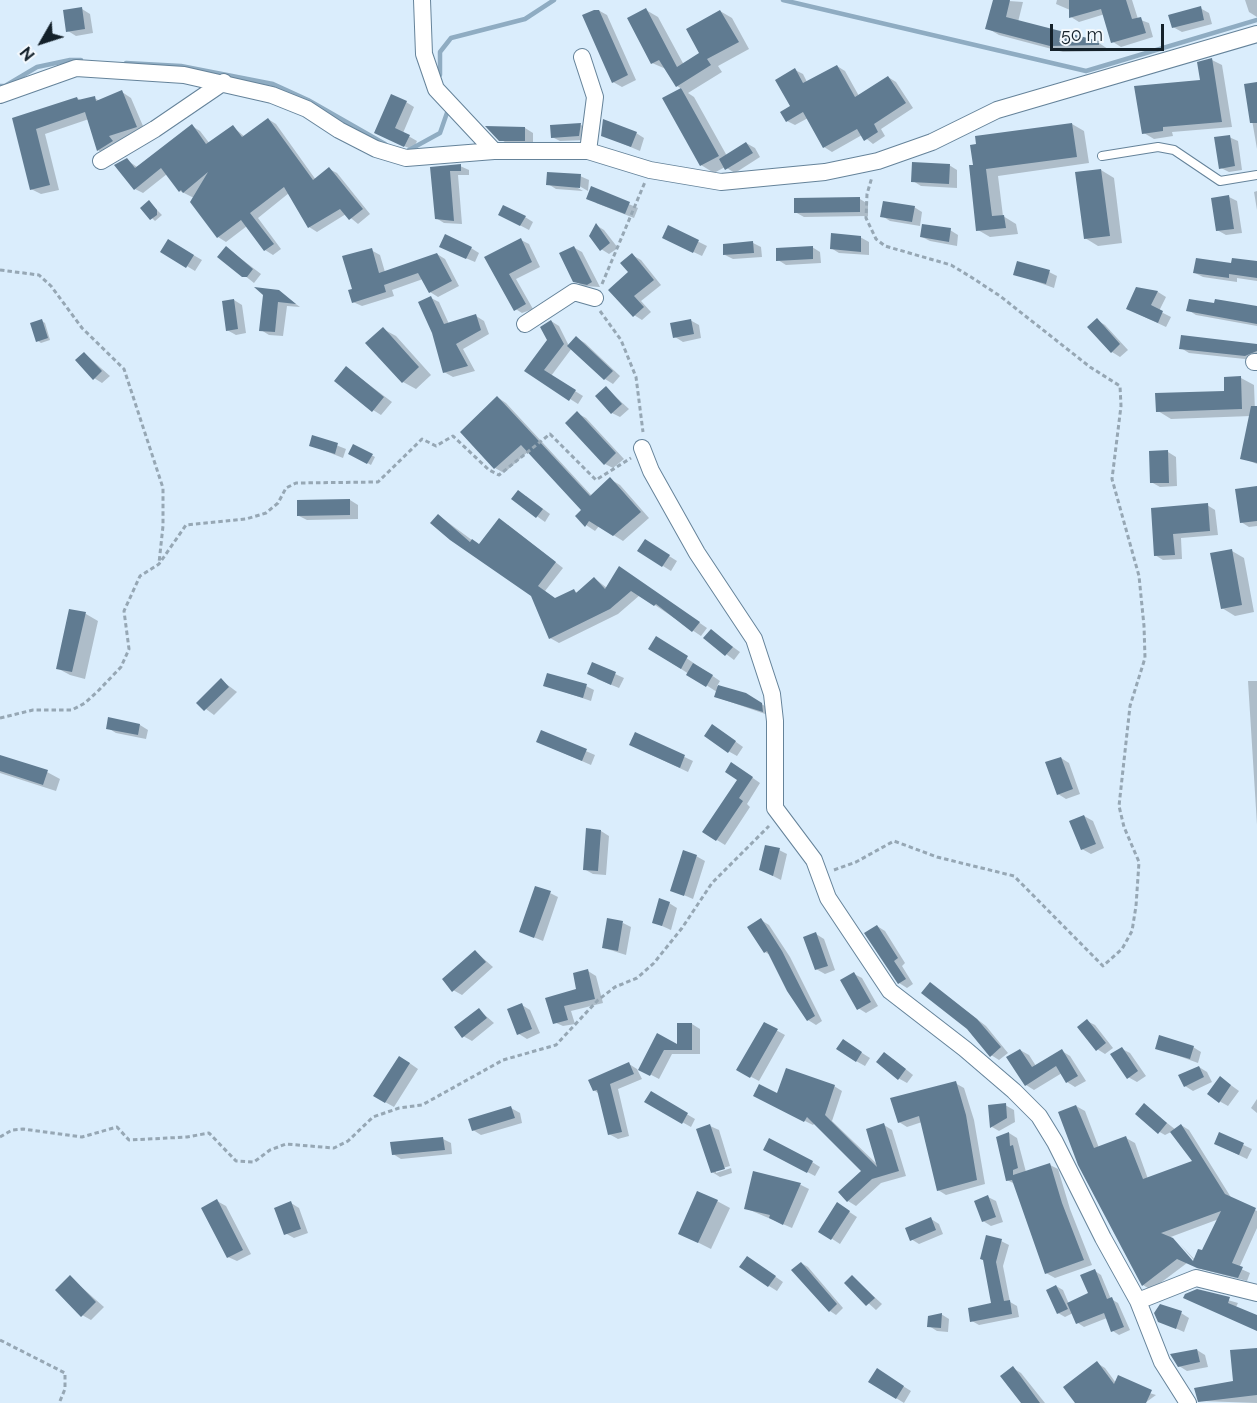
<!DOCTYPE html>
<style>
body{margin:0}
#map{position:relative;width:1257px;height:1403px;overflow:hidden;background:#daedfc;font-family:Raleway,sans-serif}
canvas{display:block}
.north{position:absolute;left:12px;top:12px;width:60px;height:60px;-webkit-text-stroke:4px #f2f8fd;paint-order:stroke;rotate:231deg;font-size:16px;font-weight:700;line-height:24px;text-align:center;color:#14212a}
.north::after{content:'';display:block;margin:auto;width:21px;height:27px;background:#14212a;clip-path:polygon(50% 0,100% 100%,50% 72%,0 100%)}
.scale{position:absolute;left:1050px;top:24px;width:114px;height:27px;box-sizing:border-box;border:3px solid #14212a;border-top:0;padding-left:8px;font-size:18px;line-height:21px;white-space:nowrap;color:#14212a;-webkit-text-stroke:4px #f2f8fd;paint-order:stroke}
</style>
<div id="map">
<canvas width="1257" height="1403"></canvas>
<div class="north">N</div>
<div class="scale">50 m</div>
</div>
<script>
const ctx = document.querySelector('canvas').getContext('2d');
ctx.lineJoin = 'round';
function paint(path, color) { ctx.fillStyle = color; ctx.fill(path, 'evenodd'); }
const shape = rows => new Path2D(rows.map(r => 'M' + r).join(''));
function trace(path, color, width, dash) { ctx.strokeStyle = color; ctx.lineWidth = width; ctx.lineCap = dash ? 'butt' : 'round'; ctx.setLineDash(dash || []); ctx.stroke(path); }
paint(shape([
 [995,0,1023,2,1018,22,1099,43,1111,51,1063,52,999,35,987,28],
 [1057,0,1132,0,1138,19,1149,23,1153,37,1121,47,1113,42,1105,14,1079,22,1071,17,1070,10,1056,4],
 [1245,0,1257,0,1257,17,1249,12],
 [1200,8,1209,13,1212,24,1182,32,1173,27],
 [82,9,90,14,93,33,76,36,68,31],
 [598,10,607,15,636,80,622,87,613,82],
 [646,10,658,17,684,65,701,54,720,11,732,18,749,49,718,66,722,72,688,93,694,97,727,156,746,143,755,148,760,157,735,173,725,167,714,173,701,165,664,99,682,89,677,86,666,69,652,63],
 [1212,60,1222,65,1232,127,1172,132,1173,136,1154,139,1144,133,1202,81],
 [837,66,845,71,859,96,888,77,896,82,913,108,881,129,885,136,873,144,862,135,832,152,824,147,808,118,795,125,787,121,792,107,795,70,803,74,807,82],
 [1257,84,1257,149,1246,85],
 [122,92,131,98,146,133,117,142,122,147,107,156,98,150,89,119,45,134,59,190,41,194,31,189,14,119,77,98,82,101,94,98,100,101],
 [406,102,414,107,403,133,417,141,413,150,384,137],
 [268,119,276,124,316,180,329,169,337,173,370,214,358,224,346,214,317,232,309,227,289,193,258,218,281,249,273,255,265,250,247,226,226,242,218,237,194,198,180,191,167,174,143,193,135,189,127,160,137,167,192,126,200,131,210,144,233,127,245,137],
 [1072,124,1084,131,1089,163,998,176,1003,216,1016,224,1018,234,990,237,978,230,971,166],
 [581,125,589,130,587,140,560,141,552,137],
 [525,128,533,133,533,144,508,144,500,139],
 [636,133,644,138,640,151,602,135],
 [1229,137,1238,141,1242,170,1229,172,1221,168],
 [949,165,957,170,957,188,921,186,913,181],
 [460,166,469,170,469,175,458,175,462,224,444,223,436,218,432,168],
 [1101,170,1114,178,1122,243,1098,246,1085,238],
 [580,176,589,180,588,191,574,183,573,185,583,191,556,189,548,184],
 [591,188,638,208,634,218,596,203],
 [1257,191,1257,210,1254,192],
 [1229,197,1237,201,1242,233,1226,235,1217,230],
 [860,199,868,204,868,216,804,217,795,212],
 [149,202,162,215,155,221,142,208],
 [914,207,922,212,920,226,890,221,882,216],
 [525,217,533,222,529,230,508,219],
 [596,225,604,230,618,248,609,254,601,249],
 [669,227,707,246,702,256,672,242],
 [950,230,958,235,957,246,930,241,922,237],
 [860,237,869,242,869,255,839,253,831,248],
 [521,240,529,244,540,267,516,279,533,309,522,313,514,308,486,258],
 [169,241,202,260,195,271,162,251],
 [753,243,761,247,762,257,733,259,725,255],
 [573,247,582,252,600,287,583,286,575,281],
 [812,247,820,252,821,263,786,265,778,260],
 [227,248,261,274,254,283,220,256],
 [471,248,479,253,475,262,449,251],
 [371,250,380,255,385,272,437,254,445,259,459,286,438,297,430,292,423,279,392,290,394,296,362,306,353,302,354,290],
 [632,255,641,260,661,285,641,301,651,312,642,320,634,315,630,272],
 [1257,263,1257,281,1237,278,1237,282,1203,277,1195,273,1232,264],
 [1049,272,1057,276,1054,288,1015,274],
 [1137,289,1158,292,1166,297,1159,311,1171,317,1166,327,1136,313],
 [278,291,300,307,287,306,283,336,269,335,261,330],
 [431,298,439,302,449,324,476,316,484,321,489,334,463,349,475,371,453,377,444,372],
 [234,300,242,305,246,333,236,335,227,330],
 [1257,307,1257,326,1196,315,1188,310],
 [690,320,699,325,701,338,683,342,675,337],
 [1097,320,1105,325,1128,350,1120,357,1112,352],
 [42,321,45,323,50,340,41,343,38,341],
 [551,321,559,326,569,346,577,338,585,343,620,376,613,384,605,379,572,348,551,376,583,396,578,404,526,371,549,341],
 [383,329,396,336,431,375,416,389,403,382],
 [1257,345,1257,359,1254,360,1189,353,1181,348],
 [84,353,110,376,102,383,94,378],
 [347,368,392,402,381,415,373,410],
 [1241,378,1254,385,1255,411,1257,412,1257,464,1242,458,1251,416,1171,419,1158,411,1226,392],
 [606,388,629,409,620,417,612,413],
 [497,397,506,403,592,496,610,479,620,485,649,518,623,541,599,526,595,531,586,525,577,516,583,510,529,451,504,473,495,468],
 [577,413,586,418,624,459,613,468,605,464],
 [313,436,346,449,343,458,310,445],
 [354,446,375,457,371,465,350,453],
 [1168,452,1176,457,1177,486,1160,487,1151,482],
 [1257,488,1257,526,1249,527,1241,522],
 [526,496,550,514,545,522,513,499],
 [350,500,358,505,358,519,307,520,299,516],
 [1207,505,1215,510,1218,535,1181,538,1182,559,1163,560,1155,555,1153,509],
 [438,515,480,546,508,525,563,568,545,591,556,600,574,591,578,593,594,578,607,588,628,573,707,628,701,636,640,595,618,614,559,643,550,638,532,595],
 [645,541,677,561,671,571,639,551],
 [1232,551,1244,558,1254,612,1235,616,1222,608],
 [71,610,86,614,98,621,85,679,70,675,57,668],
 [711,631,740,652,734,660,705,638],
 [657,638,720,681,717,686,744,694,770,709,771,716,716,697,717,692,650,649],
 [593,664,624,678,619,688,597,679],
 [221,680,237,692,214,715,198,703],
 [1248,681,1257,681,1257,825],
 [544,685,586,686,594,690,591,701],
 [140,725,148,730,146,739,116,733,108,728],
 [721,731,743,747,737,756,728,751],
 [542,732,595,755,591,765,538,742],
 [636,734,693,761,688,772,639,749],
 [0,757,47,772,60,779,56,791,0,773],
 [1061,758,1069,763,1080,794,1066,799,1058,794],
 [740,769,760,783,747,804,750,807,725,845,704,832,739,780],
 [1084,816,1093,821,1104,848,1091,854,1082,849],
 [588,830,601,831,609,836,606,875,593,874,584,869],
 [779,850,787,854,781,880,769,874],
 [696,856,705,861,693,899,672,890],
 [550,893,558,897,543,941,521,932],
 [669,903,677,908,671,930,653,922],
 [761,920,769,925,790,957,822,1021,816,1025,808,1020,770,955,765,952],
 [623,923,631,927,626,955,604,948],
 [877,926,885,931,905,963,902,966,913,984,907,988,899,983],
 [816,934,824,939,835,970,825,974,816,969],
 [476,952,493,967,462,995,453,990],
 [588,971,596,976,603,1003,571,1011,575,1024,563,1026,554,1022,547,999,578,990],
 [854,974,862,978,878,1006,866,1013,858,1008],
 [930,983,986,1026,1008,1053,999,1060,991,1055],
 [522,1005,530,1010,540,1033,527,1039,519,1034],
 [479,1010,494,1023,472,1041,463,1036],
 [1087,1021,1095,1025,1113,1048,1105,1054,1097,1049],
 [692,1024,700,1029,700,1054,672,1054,659,1079,640,1069,658,1035,679,1046],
 [765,1024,785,1035,759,1081,738,1070],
 [851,1046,870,1058,865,1066,856,1061],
 [1193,1047,1201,1052,1198,1063,1157,1048],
 [1122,1049,1130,1053,1146,1076,1137,1082,1128,1077],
 [1020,1050,1029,1055,1036,1066,1062,1051,1070,1056,1086,1081,1075,1087,1067,1082,1062,1073,1034,1090,1026,1085],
 [893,1059,913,1075,907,1083,898,1078],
 [408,1062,418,1069,394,1107,385,1102],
 [629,1064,637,1069,642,1079,618,1089,629,1136,618,1139,609,1134,599,1094,594,1090],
 [1199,1067,1207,1072,1212,1082,1193,1091,1185,1086],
 [955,1083,964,1088,974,1120,985,1184,946,1195,938,1190,922,1122,907,1127,899,1122],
 [1228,1083,1239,1091,1228,1106,1219,1101],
 [834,1086,842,1091,832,1121,879,1166,884,1125,892,1130,906,1176,881,1183,856,1206,848,1201,863,1171,815,1123,813,1125,763,1100,778,1095],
 [651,1093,695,1119,691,1127,646,1102],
 [1257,1099,1257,1113,1251,1108],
 [1005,1105,1014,1110,1015,1122,999,1131,992,1127],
 [1144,1105,1176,1130,1181,1125,1189,1130,1232,1199,1257,1211,1257,1228,1239,1268,1250,1273,1247,1281,1197,1268,1199,1266,1180,1244,1195,1260,1203,1252,1219,1219,1168,1238,1187,1263,1151,1290,1143,1285,1079,1164,1076,1106,1085,1111,1099,1148,1126,1138,1135,1143,1148,1179,1194,1162,1171,1132,1165,1135,1156,1130],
 [511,1108,520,1113,522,1123,481,1135,473,1130],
 [710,1126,719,1130,730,1166,716,1170,716,1173,731,1168,732,1173,720,1177,712,1172],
 [1009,1133,1017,1138,1026,1172,1050,1165,1058,1169,1070,1209,1092,1265,1055,1278,1046,1273,1015,1184,1007,1180],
 [1220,1134,1252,1149,1247,1159,1224,1148],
 [443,1139,451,1143,452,1154,401,1159,393,1154],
 [773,1154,812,1162,820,1167,815,1176],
 [754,1173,801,1185,809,1189,792,1228,745,1208],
 [988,1197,996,1201,1003,1222,991,1226,983,1221],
 [217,1201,226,1206,251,1254,237,1261,228,1257],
 [717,1201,730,1208,711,1249,693,1240],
 [291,1203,299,1208,308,1233,294,1238,285,1233],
 [845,1209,857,1217,840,1244,820,1231],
 [931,1219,939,1224,943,1234,919,1244,911,1239],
 [1001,1241,1009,1245,1003,1266,1010,1302,1017,1306,1019,1317,979,1325,972,1321,993,1305,985,1260],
 [756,1263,783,1282,777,1291,769,1286],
 [801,1263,808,1267,843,1308,836,1315,830,1311],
 [1095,1271,1101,1275,1111,1299,1118,1303,1130,1330,1119,1335,1113,1331,1107,1318,1084,1327,1078,1323,1073,1313,1065,1317,1058,1313,1056,1286,1063,1290,1069,1304,1090,1294],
 [70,1277,104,1307,91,1320,82,1315],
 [853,1277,882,1304,876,1310,846,1283],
 [1197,1291,1238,1303,1236,1307,1257,1316,1257,1331],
 [1181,1313,1189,1318,1184,1332,1159,1321],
 [941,1314,949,1319,948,1332,937,1331,929,1326],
 [1257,1349,1257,1403,1200,1401,1234,1383],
 [1197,1350,1205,1355,1208,1367,1187,1371,1179,1366],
 [1097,1363,1105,1368,1116,1383,1156,1395,1145,1403,1077,1403],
 [1013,1368,1021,1373,1045,1403,1023,1403],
 [877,1370,911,1391,904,1403,896,1398]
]), '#0003');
trace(shape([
 [783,0,1086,71,1257,20],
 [126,63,181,66,273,84,308,100,385,144],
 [440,75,440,52,451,38,525,19,554,0],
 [0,86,5,86,37,67,70,60,81,60],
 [409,150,440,133,448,110]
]), '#8facc2', 4.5);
paint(shape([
 [993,0,1010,0,1006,17,1099,41,1099,45,1050,46,985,29],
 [1069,0,1126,0,1132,19,1141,17,1146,33,1111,43,1101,9,1069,18],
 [1201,6,1204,20,1172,28,1168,15],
 [82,7,85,29,66,32,63,10],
 [646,8,677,67,699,53,686,29,720,10,739,42,707,59,711,65,676,87,659,60,651,64,627,18],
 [594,10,599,10,628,75,612,83,582,15],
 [1212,58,1222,122,1163,127,1163,131,1142,134,1134,86,1200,80,1197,62],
 [837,65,855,97,888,76,906,103,874,124,878,132,864,141,857,129,823,148,803,112,786,122,780,112,790,106,775,80,795,68,803,83],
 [1257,82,1257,123,1250,123,1244,84],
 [681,88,719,156,700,166,662,98],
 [122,90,137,127,109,136,113,141,97,151,85,112,36,129,50,185,30,190,12,118,77,97,78,100,95,96,96,101],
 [391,94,407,101,395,128,410,135,404,147,374,133],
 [268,118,313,180,329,167,363,209,349,220,340,209,308,228,284,187,250,213,274,244,264,251,241,220,217,238,190,202,208,172,183,193,181,190,179,192,161,168,134,190,114,165,127,158,135,168,192,124,206,144,233,125,242,137],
 [603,119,637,132,631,147,601,136],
 [581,123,579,136,551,138,550,125],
 [1072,123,1077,157,986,169,992,216,1004,215,1006,228,976,231,969,165,973,165,970,145,976,144,975,136],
 [485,126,525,127,525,141,499,141],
 [1230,135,1235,166,1219,169,1214,137],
 [746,142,753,153,725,170,719,159],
 [912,162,950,164,949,184,911,182],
 [461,164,461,171,450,171,454,221,435,219,430,167],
 [1101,169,1110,236,1084,239,1075,172],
 [547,172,581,174,580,188,546,185],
 [591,186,630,202,625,214,586,199],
 [1229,195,1234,229,1216,231,1211,198],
 [860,197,860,212,794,213,794,198],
 [149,200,157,210,157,215,150,220,140,208],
 [883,201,915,206,912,222,880,217],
 [503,205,526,216,520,226,498,215],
 [596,223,610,243,600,251,589,236],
 [922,224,951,228,949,242,920,237],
 [668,225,699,240,693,253,662,238],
 [831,233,861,236,861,252,830,249],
 [445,234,472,247,466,259,439,247],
 [521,238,532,262,509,274,526,304,514,311,484,257],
 [168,239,194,255,186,268,160,252],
 [753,241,754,253,723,255,723,244],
 [226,246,253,269,247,277,242,277,217,257],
 [574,246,592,282,587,285,573,282,559,253],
 [813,246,813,259,776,261,776,248],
 [372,248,379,273,437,253,452,281,429,293,418,273,384,285,386,292,352,303,348,290,352,289,342,256],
 [632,253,654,280,634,296,644,307,633,317,608,290,628,272,620,263],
 [1196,258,1231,263,1232,258,1257,261,1257,278,1229,274,1229,278,1193,273],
 [1017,261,1050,270,1046,284,1013,275],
 [254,287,279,290,296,304,278,302,275,332,259,331,263,295],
 [1136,287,1158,291,1151,305,1163,311,1158,323,1126,309],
 [431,296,444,324,476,314,481,330,456,344,468,366,443,373,432,333,418,302],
 [234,299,238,329,226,331,222,301],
 [1189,299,1214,303,1215,299,1257,306,1257,324,1186,311],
 [1097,318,1120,344,1111,353,1087,327],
 [42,319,48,338,36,342,30,323],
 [691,319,694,334,673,338,670,323],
 [551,320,564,344,544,370,576,390,569,401,524,371,547,340,540,327],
 [383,327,419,367,402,383,365,343],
 [1181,335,1257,344,1257,351,1245,356,1179,349],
 [576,336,613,371,604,380,567,346],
 [84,352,102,371,93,380,75,360],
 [346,366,384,397,372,412,334,381],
 [1241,376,1242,409,1156,412,1155,393,1224,391,1224,377],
 [606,386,622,404,611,414,595,396],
 [497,396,590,496,610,477,641,512,613,536,589,521,585,527,575,516,581,510,521,445,494,469,460,432],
 [1251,406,1257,406,1257,463,1240,459],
 [577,411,616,453,604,465,565,423],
 [312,435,338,443,335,454,309,446],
 [353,444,373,454,367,464,348,454],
 [1168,450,1169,483,1150,483,1149,451],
 [1257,486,1257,521,1240,523,1235,489],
 [518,490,543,509,536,518,511,499],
 [350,499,350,515,297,516,297,500],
 [1208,503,1210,531,1173,534,1175,555,1154,556,1151,508],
 [438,514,470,542,472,539,479,544,499,518,556,562,538,586,555,598,574,589,576,593,594,577,605,589,619,566,700,622,692,632,656,604,654,606,631,591,610,609,549,639,531,596,450,540,430,523],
 [645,539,670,555,662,567,637,551],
 [1232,549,1242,605,1221,609,1210,553],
 [69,609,86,612,72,672,56,669],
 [711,629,733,647,725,656,703,638],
 [656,636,688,656,681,669,648,649],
 [592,662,616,672,611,685,587,674],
 [693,663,713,675,706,687,686,675],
 [547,673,587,684,583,698,543,686],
 [221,678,229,687,204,711,196,703],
 [718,685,746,693,762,703,763,712,714,697],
 [108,717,140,724,138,735,106,729],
 [712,724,736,741,728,753,704,736],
 [541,730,587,749,582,761,536,742],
 [635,732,685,755,680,768,629,745],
 [0,755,48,770,43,785,0,771],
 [1061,757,1073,789,1057,795,1045,762],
 [731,762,753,777,739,798,743,801,716,841,702,832,737,780,725,772],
 [1084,815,1096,844,1081,850,1069,821],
 [586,828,601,830,598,871,583,870],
 [765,845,780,848,773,876,759,870],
 [683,850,697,855,684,896,670,891],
 [535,886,551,891,534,938,519,932],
 [659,898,670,902,662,926,652,923],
 [607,918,623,921,618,951,602,948],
 [761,918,782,951,815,1016,807,1021,787,991,767,951,764,953,747,927],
 [877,925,898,958,894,961,906,979,898,984,864,933],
 [816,932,828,966,815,970,803,937],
 [475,950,486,962,452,992,442,979],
 [588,969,595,999,564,1006,568,1020,553,1024,545,998,576,989,573,973],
 [854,972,871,1002,857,1010,840,980],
 [930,982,977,1019,1001,1047,990,1057,967,1029,921,993],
 [522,1003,532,1029,517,1035,507,1009],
 [479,1008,487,1018,462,1038,454,1027],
 [1087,1019,1106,1043,1096,1051,1077,1027],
 [764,1022,778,1029,750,1078,736,1070],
 [677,1023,692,1023,692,1050,664,1050,650,1076,638,1070,657,1033,677,1044],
 [1159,1035,1194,1046,1190,1059,1155,1049],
 [843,1039,862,1052,856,1062,836,1049],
 [1122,1047,1138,1071,1127,1079,1110,1054],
 [1020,1049,1032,1067,1062,1049,1078,1076,1066,1083,1056,1066,1025,1086,1006,1057],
 [884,1052,906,1069,898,1080,876,1062],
 [399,1056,410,1063,385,1103,373,1096],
 [629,1062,634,1074,610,1084,622,1132,608,1135,597,1090,593,1091,588,1080],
 [1199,1066,1204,1077,1184,1087,1178,1075],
 [786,1068,835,1085,825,1115,877,1167,866,1129,884,1123,899,1171,872,1179,847,1202,838,1192,861,1171,807,1117,804,1122,753,1096,759,1084,777,1093],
 [1220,1076,1231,1085,1219,1103,1207,1094],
 [956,1081,966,1115,977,1180,937,1191,919,1116,898,1123,890,1098],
 [651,1091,688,1113,682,1124,644,1102],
 [1006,1103,1007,1118,990,1128,988,1105],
 [1144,1103,1167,1123,1158,1134,1135,1114],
 [1076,1105,1094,1148,1126,1136,1143,1179,1192,1161,1170,1132,1181,1124,1225,1194,1256,1208,1232,1263,1243,1267,1238,1278,1197,1268,1177,1259,1142,1286,1078,1165,1058,1112],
 [1221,1211,1202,1250,1198,1249,1193,1261,1173,1238,1161,1233],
 [511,1106,515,1118,472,1131,468,1119],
 [710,1124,725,1169,711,1173,696,1129],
 [1009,1132,1010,1146,1013,1145,1018,1168,1013,1170,1013,1175,1050,1163,1062,1203,1084,1260,1045,1274,1012,1180,1006,1181,996,1137],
 [1219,1132,1244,1143,1239,1155,1214,1144],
 [443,1137,445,1150,392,1155,390,1142],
 [769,1138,813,1161,807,1173,763,1150],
 [753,1171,801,1183,783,1225,769,1218,770,1215,744,1209],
 [697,1191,718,1200,698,1243,678,1234],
 [988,1195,996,1217,982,1222,974,1201],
 [217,1199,243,1250,227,1258,201,1208],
 [291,1201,301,1229,284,1235,274,1208],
 [837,1202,850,1211,831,1240,818,1232],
 [931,1217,936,1230,910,1241,905,1228],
 [986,1235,1002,1239,996,1262,1004,1301,1010,1300,1012,1314,970,1322,968,1308,991,1303,983,1260,980,1259],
 [747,1256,776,1276,768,1287,739,1267],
 [801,1262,837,1304,829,1312,791,1270],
 [1095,1269,1107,1299,1112,1297,1124,1327,1111,1332,1104,1313,1076,1324,1067,1303,1088,1293,1080,1275],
 [70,1275,96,1302,81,1317,55,1290],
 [852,1275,875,1298,866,1306,844,1283],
 [1056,1285,1068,1309,1057,1314,1046,1290],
 [1197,1289,1230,1297,1228,1303,1257,1315,1257,1331,1183,1298,1185,1294],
 [1160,1304,1182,1311,1176,1329,1158,1322,1154,1313],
 [942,1313,941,1328,927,1327,928,1316],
 [1257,1348,1257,1395,1198,1402,1194,1388,1233,1381,1230,1350],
 [1197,1349,1200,1362,1178,1367,1170,1354],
 [1097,1361,1114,1384,1118,1375,1152,1390,1146,1403,1075,1403,1063,1387],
 [1013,1366,1040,1403,1021,1403,1000,1376],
 [877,1368,904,1386,896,1399,868,1382]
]), '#607b91');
const lane = shape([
 [1102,156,1158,147,1174,150,1220,181,1257,175]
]);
const street = shape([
 [422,0,424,54,436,89,494,151],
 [582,57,595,97,588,151],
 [0,95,76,68,184,75,272,95,307,109,339,130,376,149,406,158,494,151,588,151,650,170,721,182,825,172,878,161,932,142,997,110,1257,34],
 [101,161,155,129,224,82],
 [525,324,574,292,595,298],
 [1254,362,1257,362],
 [642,448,651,471,697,553,754,639,772,694,775,721,775,808,814,860,828,898,890,991,965,1049,1014,1091,1039,1116,1055,1142,1103,1238,1138,1301,1162,1362,1188,1403],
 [1138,1301,1196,1278,1257,1293]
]);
trace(lane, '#65839a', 10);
trace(street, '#65839a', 18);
trace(shape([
 [0,270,39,275,51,286,82,328,124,369,163,488,163,526,159,563],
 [602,284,645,182],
 [600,311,621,340,636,377,643,432],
 [0,718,33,710,72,710,85,703,99,690,121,667,129,649,124,611,140,576,159,564,186,525,246,519,266,513,278,503,286,488,296,483,378,482,422,439,436,446,453,436,489,470,499,475,550,434,596,480,631,458],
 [834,870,856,862,894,841,937,857,1014,876,1103,966,1122,949,1132,931,1136,906,1139,862,1124,827,1119,806,1130,706,1145,658,1144,626,1139,576,1112,479,1121,406,1120,386,1090,367,1000,296,971,277,951,265,885,246,876,239,866,218,867,194,872,177],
 [0,1137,12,1130,23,1129,82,1137,117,1127,129,1140,187,1137,209,1133,236,1161,254,1162,270,1150,286,1144,334,1148,348,1141,373,1117,399,1108,422,1105,503,1060,556,1045,598,1000,615,987,637,978,654,963,682,928,712,883,769,826],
 [0,1340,65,1373,65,1389,60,1401]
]), '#96a7b4', 3, [4.5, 3]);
trace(lane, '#fff', 8);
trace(street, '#fff', 16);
</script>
